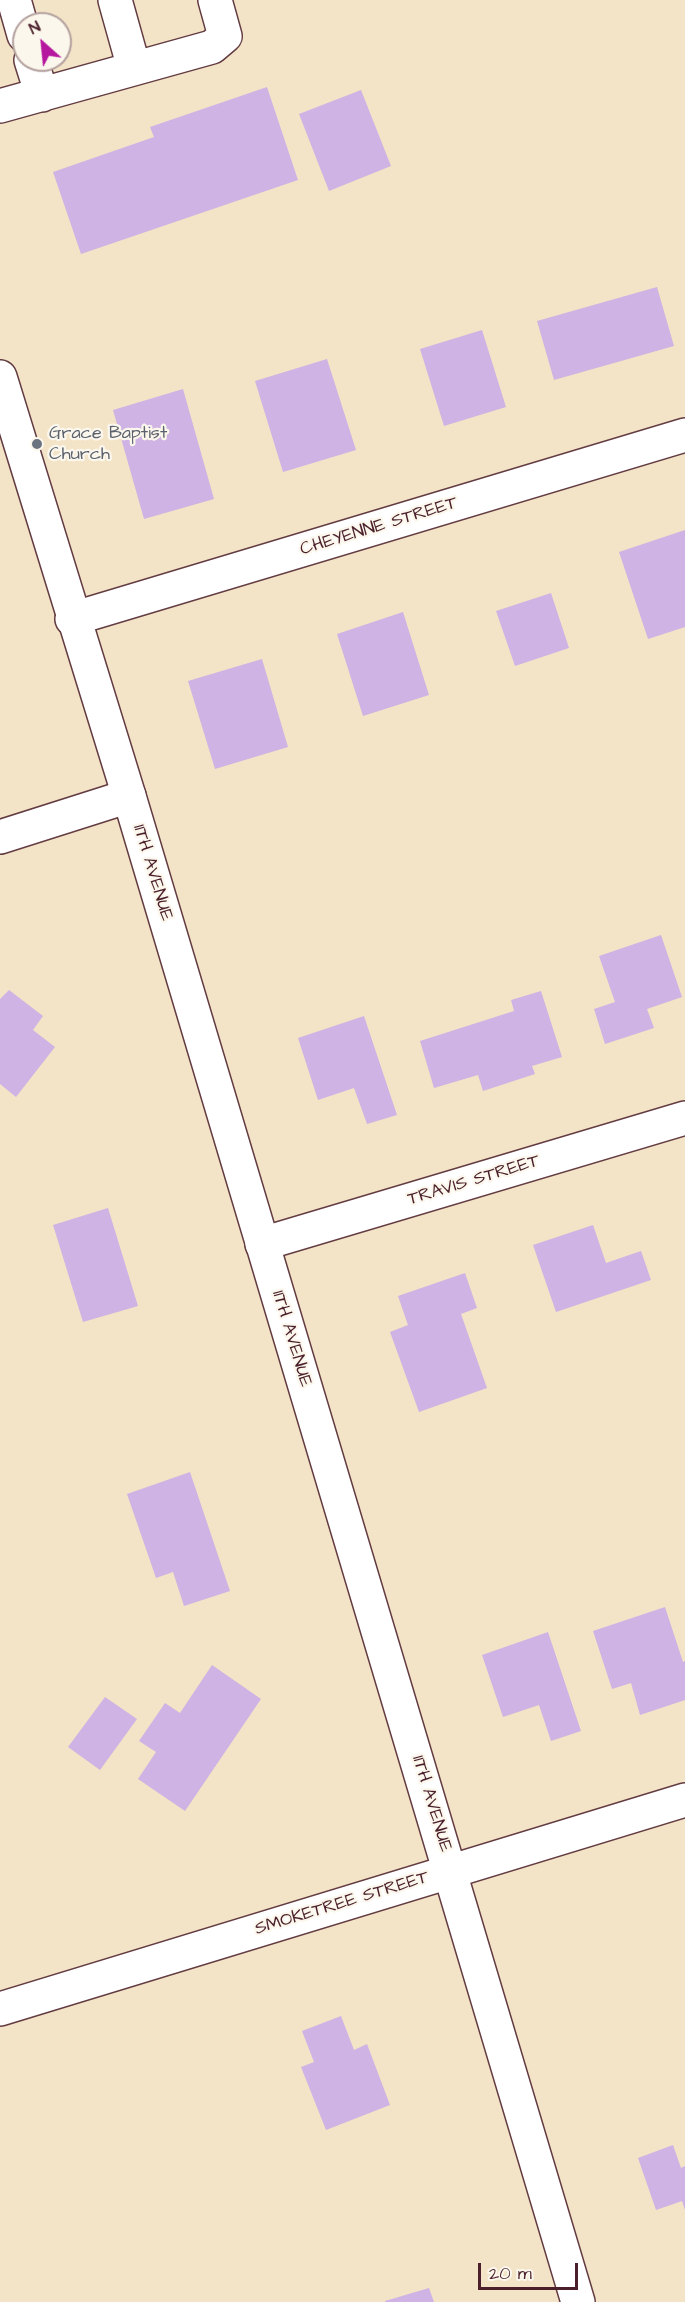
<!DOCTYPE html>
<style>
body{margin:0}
#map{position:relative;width:685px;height:2302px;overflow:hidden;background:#f3e3c7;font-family:"Architects Daughter",sans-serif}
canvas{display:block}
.north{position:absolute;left:12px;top:12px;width:60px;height:60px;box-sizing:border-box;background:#fbf7ec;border:2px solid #b4a19f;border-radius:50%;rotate:333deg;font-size:16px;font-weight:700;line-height:24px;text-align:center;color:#4a1f2b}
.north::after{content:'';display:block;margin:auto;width:21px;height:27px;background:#b5179e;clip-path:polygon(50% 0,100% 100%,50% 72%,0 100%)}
.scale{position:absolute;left:478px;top:2263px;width:100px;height:27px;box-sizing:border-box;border:3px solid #4a1f2b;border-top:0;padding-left:8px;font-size:18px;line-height:21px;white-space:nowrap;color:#4a1f2b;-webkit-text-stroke:4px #fbf7ec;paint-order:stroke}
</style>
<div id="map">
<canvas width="685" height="2302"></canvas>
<div class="north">N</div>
<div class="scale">20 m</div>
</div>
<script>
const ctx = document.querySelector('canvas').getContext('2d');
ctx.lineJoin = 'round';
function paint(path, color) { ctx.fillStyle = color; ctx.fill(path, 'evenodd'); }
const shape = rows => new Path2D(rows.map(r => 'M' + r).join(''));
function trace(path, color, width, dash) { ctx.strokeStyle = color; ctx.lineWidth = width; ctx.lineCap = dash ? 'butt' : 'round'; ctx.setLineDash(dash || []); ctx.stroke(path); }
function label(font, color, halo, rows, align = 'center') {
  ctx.font = font + ' "Architects Daughter",sans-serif'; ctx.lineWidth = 4.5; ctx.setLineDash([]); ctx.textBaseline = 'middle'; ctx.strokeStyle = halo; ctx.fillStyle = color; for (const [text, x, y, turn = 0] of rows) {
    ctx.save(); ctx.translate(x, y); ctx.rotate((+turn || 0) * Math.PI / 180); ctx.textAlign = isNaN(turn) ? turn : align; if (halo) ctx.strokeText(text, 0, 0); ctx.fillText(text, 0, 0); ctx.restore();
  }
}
paint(shape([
 [267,87,298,180,81,254,53,172,154,137,150,127],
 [361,90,391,166,329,191,299,114],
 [657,287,674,346,554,380,537,321],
 [482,330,506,407,444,426,420,349],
 [327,359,356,450,283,472,255,381],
 [183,389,214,499,144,519,113,410],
 [685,530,685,627,648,639,619,552],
 [551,593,569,648,515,666,496,611],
 [403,612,429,695,363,716,337,634],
 [262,659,288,747,215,769,188,681],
 [661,935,682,997,647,1009,654,1028,605,1044,594,1009,615,1002,599,956],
 [9,990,43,1016,33,1030,55,1047,16,1097,0,1084,0,999],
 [541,991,562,1057,532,1066,535,1074,483,1091,478,1075,434,1088,420,1041,514,1011,511,1000],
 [364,1016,397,1115,367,1124,354,1088,318,1100,298,1038],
 [108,1208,138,1306,83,1322,53,1225],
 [593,1225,606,1263,641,1251,651,1280,556,1312,533,1245],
 [465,1273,477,1308,461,1314,487,1388,419,1412,390,1332,408,1325,398,1296],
 [190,1472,230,1591,184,1606,173,1572,156,1578,127,1494],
 [665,1607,683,1662,685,1661,685,1700,640,1715,631,1683,612,1689,593,1631],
 [548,1632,581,1731,551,1741,539,1705,503,1717,482,1655],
 [212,1665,261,1699,185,1811,138,1779,156,1752,139,1741,165,1703,180,1713],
 [105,1697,137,1719,100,1770,68,1747],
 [341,2016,354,2050,367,2044,390,2105,326,2130,301,2067,314,2062,302,2031],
 [673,2145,681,2168,685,2166,685,2210,682,2201,656,2210,638,2158],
 [429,2288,434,2302,385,2302,385,2301]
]), '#ceb3e4');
const minor = shape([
 [14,0,24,35],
 [115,0,134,68],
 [31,60,42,95],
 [0,106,212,47,225,36,215,0],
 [72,619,685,435],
 [0,837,129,796],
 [262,1244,685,1118],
 [0,2009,685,1800]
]);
const major = shape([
 [0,377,129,796,578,2302]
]);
trace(minor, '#633c42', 36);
trace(major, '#633c42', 36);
trace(minor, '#fff', 33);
trace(major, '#fff', 33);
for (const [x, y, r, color] of [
 [37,444,6,"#6b7280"]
]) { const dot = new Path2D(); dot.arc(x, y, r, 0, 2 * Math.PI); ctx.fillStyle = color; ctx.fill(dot); trace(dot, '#fbf7ec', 2); }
label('18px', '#5b616d', '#fbf7ec', [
 ["Grace Baptist",49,434],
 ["Church",49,455]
], 'left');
label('18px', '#4a1f2b', '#fbf7ec', [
 ["CHEYENNE STREET",379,527,-17],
 ["11TH AVENUE",152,873,73],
 ["TRAVIS STREET",474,1181,-17],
 ["11TH AVENUE",291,1339,73],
 ["11TH AVENUE",431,1804,73],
 ["SMOKETREE STREET",342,1904,-17]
]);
</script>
